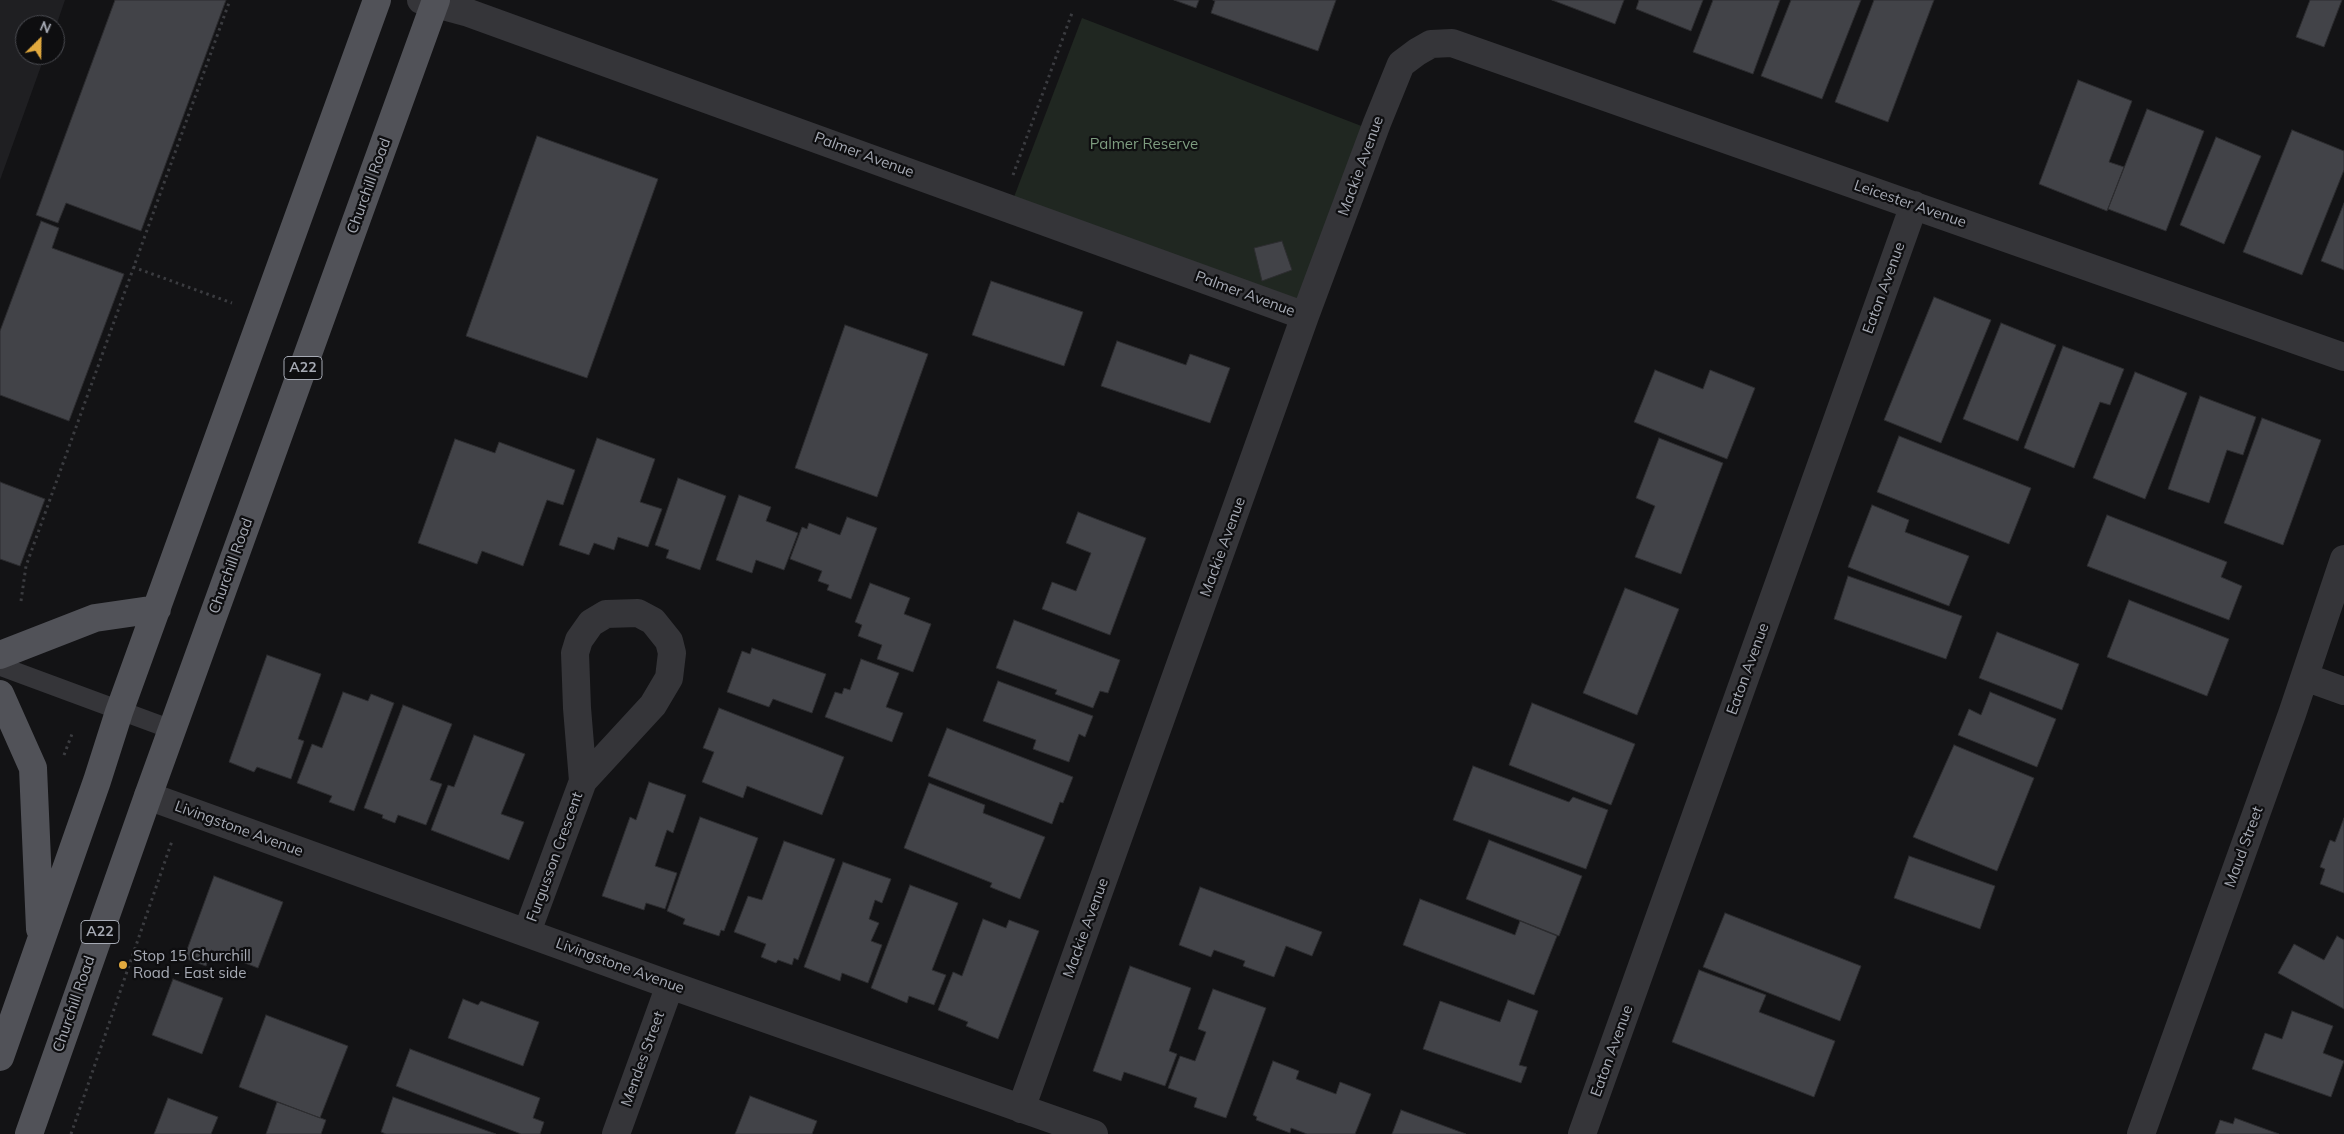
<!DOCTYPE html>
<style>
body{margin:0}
#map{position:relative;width:2344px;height:1134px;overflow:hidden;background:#131315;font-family:Mulish,sans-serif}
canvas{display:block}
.north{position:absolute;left:15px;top:15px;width:50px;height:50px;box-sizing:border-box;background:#0e0e10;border:1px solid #4b4c52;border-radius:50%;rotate:23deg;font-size:14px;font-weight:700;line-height:20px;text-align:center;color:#a6aab4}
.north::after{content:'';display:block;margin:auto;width:18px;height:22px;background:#e1a93e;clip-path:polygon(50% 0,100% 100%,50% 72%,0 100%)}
</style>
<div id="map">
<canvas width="2344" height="1134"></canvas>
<div class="north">N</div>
</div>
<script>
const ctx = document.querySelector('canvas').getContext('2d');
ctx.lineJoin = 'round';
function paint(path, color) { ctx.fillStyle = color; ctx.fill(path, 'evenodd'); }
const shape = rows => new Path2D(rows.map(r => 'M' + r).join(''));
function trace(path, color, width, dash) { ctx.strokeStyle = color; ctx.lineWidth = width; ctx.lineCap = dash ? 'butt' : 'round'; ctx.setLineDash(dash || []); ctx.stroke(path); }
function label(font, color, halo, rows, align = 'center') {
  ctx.font = font + ' Mulish,sans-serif'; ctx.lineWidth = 4.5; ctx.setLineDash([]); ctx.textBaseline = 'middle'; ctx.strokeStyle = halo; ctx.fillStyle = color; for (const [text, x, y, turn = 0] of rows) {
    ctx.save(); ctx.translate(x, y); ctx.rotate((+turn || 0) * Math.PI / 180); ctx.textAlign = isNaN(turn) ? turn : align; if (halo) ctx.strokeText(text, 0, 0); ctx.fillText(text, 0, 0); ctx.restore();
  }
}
paint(shape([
 [0,0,65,0,55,29,55,25,25,25,25,55,45,55,0,180]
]), '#1f1f22');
paint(shape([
 [1082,18,1364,127,1300,306,1014,197]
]), '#202721');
const building = shape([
 [115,0,226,0,141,231,66,203,58,223,36,215,115,0],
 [1174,0,1199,0,1196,8,1174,0],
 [1213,0,1336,0,1318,51,1211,13,1215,1,1213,0],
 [1552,0,1624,0,1615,24,1552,0],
 [1639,0,1703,0,1691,31,1636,9,1639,0],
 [1713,0,1780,0,1753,74,1693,52,1713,0],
 [1791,0,1861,0,1822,99,1761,76,1791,0],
 [1874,0,1934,0,1888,122,1835,102,1874,0],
 [2310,0,2342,0,2324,47,2296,37,2310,0],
 [2078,80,2132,101,2109,162,2124,167,2107,211,2039,184,2078,80],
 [2147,109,2204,131,2166,231,2108,209,2147,109],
 [2292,130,2344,151,2344,170,2302,275,2243,252,2292,130],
 [537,136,658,179,587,378,466,336,537,136],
 [2216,137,2261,156,2224,244,2180,225,2216,137],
 [2344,203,2344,270,2321,261,2344,203],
 [41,221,59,228,52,248,124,274,69,421,0,395,0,331,41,221],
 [1282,241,1292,270,1262,281,1254,248,1282,241],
 [991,281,1083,312,1064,366,972,335,991,281],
 [1934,297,1991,320,1941,443,1884,420,1934,297],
 [2001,323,2056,345,2018,441,1963,419,2001,323],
 [845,325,928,354,877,497,795,468,845,325],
 [1117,341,1186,365,1190,354,1230,368,1210,423,1101,386,1117,341],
 [2063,346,2124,369,2110,405,2100,402,2074,468,2024,448,2063,346],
 [1655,370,1703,389,1710,370,1755,388,1727,459,1634,422,1655,370],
 [2135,372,2187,393,2145,499,2093,478,2135,372],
 [2200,396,2256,417,2243,455,2227,450,2209,503,2168,489,2200,396],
 [2262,418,2321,440,2283,545,2224,523,2262,418],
 [1899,436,2031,488,2009,544,1877,492,1899,436],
 [597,438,655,459,640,502,662,509,648,547,618,537,614,550,594,543,589,555,559,545,597,438],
 [1659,438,1723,463,1681,574,1635,557,1655,506,1636,498,1659,438],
 [455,439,495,453,499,442,575,470,563,505,547,500,523,566,482,551,477,564,418,543,455,439],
 [678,478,726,496,700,570,666,558,669,550,655,545,678,478],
 [0,482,45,499,20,566,0,559,0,482],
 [739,495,771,507,766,521,798,533,784,570,756,560,752,573,716,560,739,495],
 [1872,505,1909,520,1905,532,1969,556,1949,606,1848,567,1872,505],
 [1078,512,1146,538,1110,635,1042,609,1052,582,1076,591,1091,553,1066,543,1078,512],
 [2107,515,2227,562,2221,577,2242,586,2229,620,2087,566,2107,515],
 [847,517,877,528,851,599,827,590,829,585,818,581,822,571,790,559,802,527,807,529,809,523,840,535,847,517],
 [1848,576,1962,616,1946,659,1834,619,1848,576],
 [870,583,910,598,904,614,931,624,913,672,877,659,882,645,858,636,862,625,855,622,870,583],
 [1625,588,1679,609,1637,715,1583,693,1625,588],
 [2129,600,2229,639,2207,696,2107,657,2129,600],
 [1014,620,1120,660,1108,693,1100,691,1093,708,1055,694,1057,690,996,668,1014,620],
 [1997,632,2079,664,2062,710,1979,678,1997,632],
 [752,648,826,674,812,713,773,699,769,707,727,692,742,651,750,654,752,648],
 [267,655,321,674,298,739,304,741,291,779,257,767,254,772,229,762,267,655],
 [861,659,899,673,886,707,903,713,892,742,825,717,835,692,842,694,844,688,850,690,861,659],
 [998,681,1093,716,1085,737,1079,734,1069,762,1033,749,1036,740,983,721,998,681],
 [343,692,368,701,371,694,394,703,354,811,329,802,332,796,297,783,312,744,322,748,343,692],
 [1990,692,2056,719,2037,767,1958,735,1969,709,1981,715,1990,692],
 [1532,703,1635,744,1611,805,1509,765,1532,703],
 [403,705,452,724,430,780,442,784,426,825,398,815,395,823,382,818,383,815,364,808,403,705],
 [719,708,844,757,822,815,747,786,743,798,702,782,714,752,703,748,719,708],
 [947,728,1073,777,1063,803,1060,802,1052,824,928,776,947,728],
 [474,735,525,754,501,814,524,822,509,860,431,830,448,785,454,787,474,735],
 [1954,745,2034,778,1997,871,1913,837,1954,745],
 [1473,766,1569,802,1573,797,1608,810,1586,869,1453,820,1473,766],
 [649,782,686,795,673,833,667,830,655,866,677,873,665,909,646,903,644,910,602,896,630,817,636,820,649,782],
 [929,783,985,805,983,813,1045,837,1020,899,990,887,992,883,904,848,929,783],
 [700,817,758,838,724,931,721,930,719,936,683,924,685,919,667,911,700,817],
 [2344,818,2344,893,2320,884,2325,869,2320,867,2330,840,2335,842,2344,818],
 [1489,840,1582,876,1559,936,1466,899,1489,840],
 [784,841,835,859,798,960,794,958,792,965,778,960,776,963,761,957,766,944,734,932,748,896,762,900,784,841],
 [1909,856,1995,886,1980,929,1894,898,1909,856],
 [843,862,891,879,882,903,875,900,869,919,879,923,871,941,882,945,868,983,842,973,840,981,804,967,843,862],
 [214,876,283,902,258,968,211,950,206,966,184,958,214,876],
 [910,885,958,903,932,970,946,975,934,1005,909,996,907,1003,871,988,910,885],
 [1200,887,1322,932,1312,956,1286,946,1274,977,1243,966,1245,961,1214,950,1211,957,1179,945,1200,887],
 [1420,899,1515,935,1520,921,1557,936,1534,995,1403,945,1420,899],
 [1725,913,1861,966,1840,1021,1703,967,1725,913],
 [983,919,1006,928,1009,920,1039,931,998,1039,966,1026,968,1022,938,1010,953,972,962,976,983,919],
 [2337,936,2344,940,2344,1009,2278,973,2294,944,2324,960,2337,936],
 [1130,966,1191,988,1169,1051,1177,1054,1165,1086,1124,1072,1121,1081,1093,1071,1130,966],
 [1699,970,1766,995,1759,1012,1835,1041,1814,1097,1672,1042,1699,970],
 [173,979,223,998,202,1054,152,1035,173,979],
 [1213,989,1266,1008,1226,1118,1194,1107,1197,1098,1168,1088,1180,1056,1195,1061,1206,1032,1198,1029,1213,989],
 [463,999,478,1005,481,1001,539,1022,523,1066,448,1038,463,999],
 [1508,1000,1538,1011,1519,1065,1527,1067,1521,1083,1423,1049,1440,1001,1500,1022,1508,1000],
 [2292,1011,2333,1026,2323,1053,2344,1061,2331,1097,2252,1069,2265,1033,2282,1039,2292,1011],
 [266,1015,348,1046,320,1118,239,1087,266,1015],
 [410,1049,540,1098,533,1118,544,1122,540,1134,521,1134,396,1086,410,1049],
 [1273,1061,1299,1071,1296,1079,1336,1094,1340,1082,1371,1094,1355,1134,1307,1134,1291,1128,1290,1133,1256,1120,1257,1117,1253,1115,1273,1061],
 [750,1096,817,1121,812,1134,735,1134,750,1096],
 [393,1097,496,1134,386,1134,381,1132,393,1097],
 [168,1098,218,1117,211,1134,154,1134,168,1098],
 [277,1102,326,1120,321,1134,266,1134,277,1102],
 [1401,1110,1466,1134,1392,1134,1401,1110],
 [2235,1118,2279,1134,2215,1134,2220,1120,2233,1124,2235,1118]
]);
paint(building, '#424348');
trace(building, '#2d2d30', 1);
trace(shape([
 [1013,175,1072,13],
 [133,267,232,303],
 [21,601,26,566,230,0],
 [64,755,72,734],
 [71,1134,172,841]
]), '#3b3c40', 3, [2.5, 4]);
trace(shape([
 [0,666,173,730]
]), '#353539', 19);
trace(shape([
 [421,0,469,13,1305,316],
 [2305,677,2344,691],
 [148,796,670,985,1094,1134],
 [527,932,583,781,653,705,669,678,672,653,669,641,653,621,638,613,606,614,591,623,579,640,575,653,577,708,583,781],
 [1021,1109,1305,316,1377,123,1401,64,1417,52,1431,44,1452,43,2344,357],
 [616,1134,670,985],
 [1582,1134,1914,205],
 [2141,1134,2292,714,2344,559]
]), '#353539', 28);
trace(shape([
 [0,655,95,618,157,609],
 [0,694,33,768,40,929],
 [0,1057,97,781,119,712,377,0],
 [29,1134,148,796,436,0]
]), '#515258', 28);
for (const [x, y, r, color] of [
 [123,965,5,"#e1a93e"]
]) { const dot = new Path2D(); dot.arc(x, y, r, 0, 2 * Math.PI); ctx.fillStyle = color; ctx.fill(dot); trace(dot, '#0e0e10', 2); }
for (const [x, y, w] of [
 [303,368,38],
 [100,932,38]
]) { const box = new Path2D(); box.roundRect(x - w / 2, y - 11.5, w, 23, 4); ctx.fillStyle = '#0e0e10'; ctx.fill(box); trace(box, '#a6aab4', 1); }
label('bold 14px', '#a6aab4', null, [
 ["A22",303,368],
 ["A22",100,932]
]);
label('15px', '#7e9d80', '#0e0e10', [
 ["Palmer Reserve",1144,144]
]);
label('15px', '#a6aab4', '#0e0e10', [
 ["Palmer Avenue",864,155,20],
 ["Mackie Avenue",1361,166,-70],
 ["Churchill Road",369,186,-70],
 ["Leicester Avenue",1910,204,19],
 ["Eaton Avenue",1884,288,-70],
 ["Palmer Avenue",1245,294,20],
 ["Mackie Avenue",1223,547,-70],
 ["Churchill Road",231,566,-70],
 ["Eaton Avenue",1748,669,-70],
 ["Livingstone Avenue",239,829,20],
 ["Maud Street",2244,847,-70],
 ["Furgusson Crescent",555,857,-70],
 ["Mackie Avenue",1086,928,-70],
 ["Livingstone Avenue",620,966,20],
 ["Churchill Road",74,1004,-71],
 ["Eaton Avenue",1612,1051,-70],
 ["Mendes Street",643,1059,-70]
]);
label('15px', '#a6aab4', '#0e0e10', [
 ["Stop 15 Churchill",133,956],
 ["Road - East side",133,973]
], 'left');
</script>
